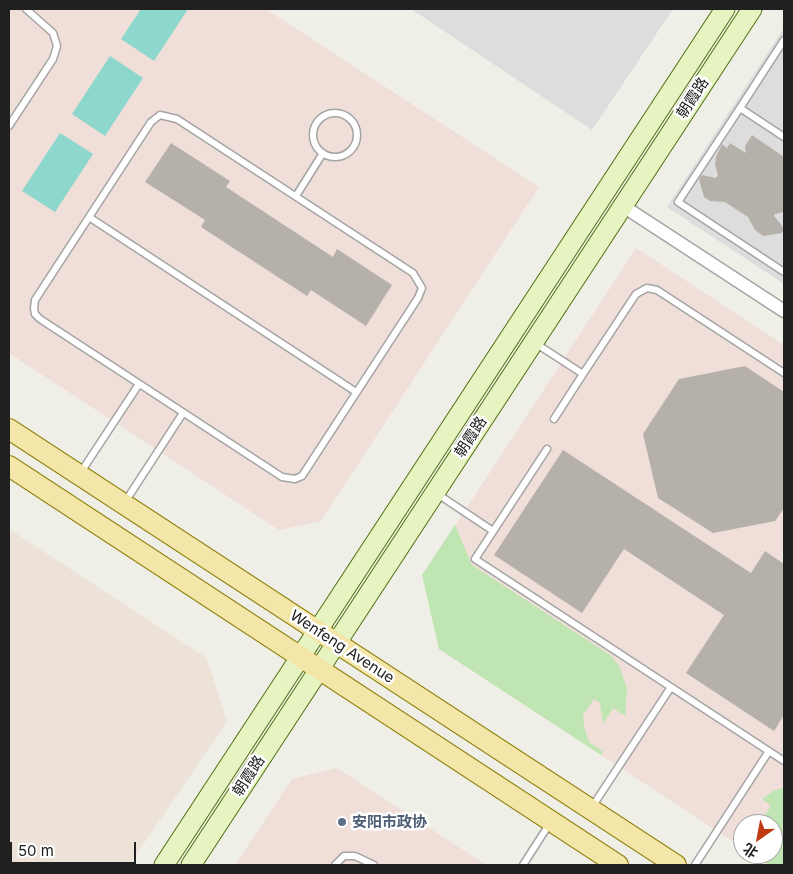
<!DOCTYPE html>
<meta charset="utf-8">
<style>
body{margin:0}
#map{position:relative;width:793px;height:874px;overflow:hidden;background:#f0efe7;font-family:Inter,"Noto Sans SC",sans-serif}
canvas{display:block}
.frame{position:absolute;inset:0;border:10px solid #202020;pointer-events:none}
.north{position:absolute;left:733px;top:814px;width:50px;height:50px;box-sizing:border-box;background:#fff;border:1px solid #a6a6a6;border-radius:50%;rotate:213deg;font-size:14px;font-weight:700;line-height:20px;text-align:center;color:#202020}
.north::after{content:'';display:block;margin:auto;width:18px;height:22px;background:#be3b12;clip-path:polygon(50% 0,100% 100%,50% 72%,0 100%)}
.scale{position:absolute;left:10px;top:842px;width:126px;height:22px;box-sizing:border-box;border:2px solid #202020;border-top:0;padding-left:6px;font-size:15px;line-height:18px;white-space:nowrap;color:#202020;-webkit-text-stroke:4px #fff;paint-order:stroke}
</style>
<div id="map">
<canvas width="793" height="874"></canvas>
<div class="frame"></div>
<div class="north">北</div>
<div class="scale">50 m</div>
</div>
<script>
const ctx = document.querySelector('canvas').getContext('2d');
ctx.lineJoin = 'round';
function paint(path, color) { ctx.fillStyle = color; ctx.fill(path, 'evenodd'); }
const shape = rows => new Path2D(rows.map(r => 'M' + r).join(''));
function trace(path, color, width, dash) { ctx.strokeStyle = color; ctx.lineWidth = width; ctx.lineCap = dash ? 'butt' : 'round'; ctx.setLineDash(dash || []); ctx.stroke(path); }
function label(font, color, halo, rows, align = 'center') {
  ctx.font = font + ' Inter,"Noto Sans SC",sans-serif'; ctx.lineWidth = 5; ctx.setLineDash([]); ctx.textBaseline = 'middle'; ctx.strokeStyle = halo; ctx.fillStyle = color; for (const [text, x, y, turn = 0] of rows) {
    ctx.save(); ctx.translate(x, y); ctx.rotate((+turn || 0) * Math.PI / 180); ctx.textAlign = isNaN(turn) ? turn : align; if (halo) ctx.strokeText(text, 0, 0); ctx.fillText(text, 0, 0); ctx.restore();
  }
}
paint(shape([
 [411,9,673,9,592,130],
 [784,28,784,284,667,207]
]), '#dedddd');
paint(shape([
 [9,9,266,9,539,187,321,521,279,530,9,353],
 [636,248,784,345,784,865,769,865,752,854,773,854,773,824,743,824,743,848,439,649,423,575],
 [337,768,486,865,235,865,292,779]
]), '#efdfd8');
paint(shape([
 [9,529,207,658,227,722,129,865,9,865]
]), '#ece2d8');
paint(shape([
 [455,525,472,565,610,655,619,666,627,688,625,716,613,708,603,724,600,703,594,699,583,715,584,727,589,742,603,752,601,755,439,649,422,575],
 [784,787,784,865,769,865,752,854,773,854,773,824,759,824,771,806,762,799,773,791]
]), '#bfe5b2');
paint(shape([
 [141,9,188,9,154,61,121,39],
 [110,56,143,78,105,136,72,114],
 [60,133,93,154,55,212,22,191]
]), '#8dd7cc');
paint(shape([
 [752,135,784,157,784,212,775,214,774,216,784,228,782,233,763,236,755,230,748,217,725,202,710,201,704,197,699,179,702,175,716,178,718,175,715,165,716,157,722,144,727,148,730,143,746,153,745,146],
 [171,143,230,181,226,187,333,257,337,249,392,285,366,326,311,290,307,296,201,227,205,220,145,182],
 [745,366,784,392,784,508,775,521,713,533,658,498,643,434,679,379],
 [563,450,751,573,765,551,784,564,784,715,774,731,686,673,724,615,624,549,582,613,494,555]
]), '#b5b1aa');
const lane = shape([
 [784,40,740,108,784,137],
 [740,108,678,202,784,272],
 '313 135a22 22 0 1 1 44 0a22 22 0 1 1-44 0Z',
 [160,115,177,119,413,273,422,288,418,298,302,476,295,479,282,477,40,319,35,314,34,308,35,300,151,122,160,115],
 [9,126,53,59,57,46,53,33,26,9],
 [296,196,323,153],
 [89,217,356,392],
 [535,343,583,374,636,294,647,288,657,290,784,373],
 [554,419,583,374],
 [547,449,475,559,784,761],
 [81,472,139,384],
 [436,493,493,531],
 [125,502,183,413],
 [592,807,671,687],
 [335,865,344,856,355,856,374,865],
 [523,865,550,823],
 [695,865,769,751]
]);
const street = shape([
 [623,206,784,311]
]);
const secondary = shape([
 [164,865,725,9],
 [191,865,752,9]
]);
const primary = shape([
 [9,429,676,865],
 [9,466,618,865]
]);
trace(lane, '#a4a4a4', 9);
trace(street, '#a4a4a4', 15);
trace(secondary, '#4e6f0f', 21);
trace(primary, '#8e820e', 22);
trace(lane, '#fff', 6);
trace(street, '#fff', 12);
trace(secondary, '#e5f4c1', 19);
trace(primary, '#f4e5a8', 20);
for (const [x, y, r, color] of [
 [342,822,5,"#5c6f8a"]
]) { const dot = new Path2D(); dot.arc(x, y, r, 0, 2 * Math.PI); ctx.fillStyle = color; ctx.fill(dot); trace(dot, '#fff', 2); }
label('15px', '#202020', '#fff', [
 ["朝霞路",693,98,-57],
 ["朝霞路",471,437,-57],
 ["Wenfeng Avenue",342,647,33],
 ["朝霞路",249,776,-57]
]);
label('bold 15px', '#4e5e75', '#fff', [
 ["安阳市政协",352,822]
], 'left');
</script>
